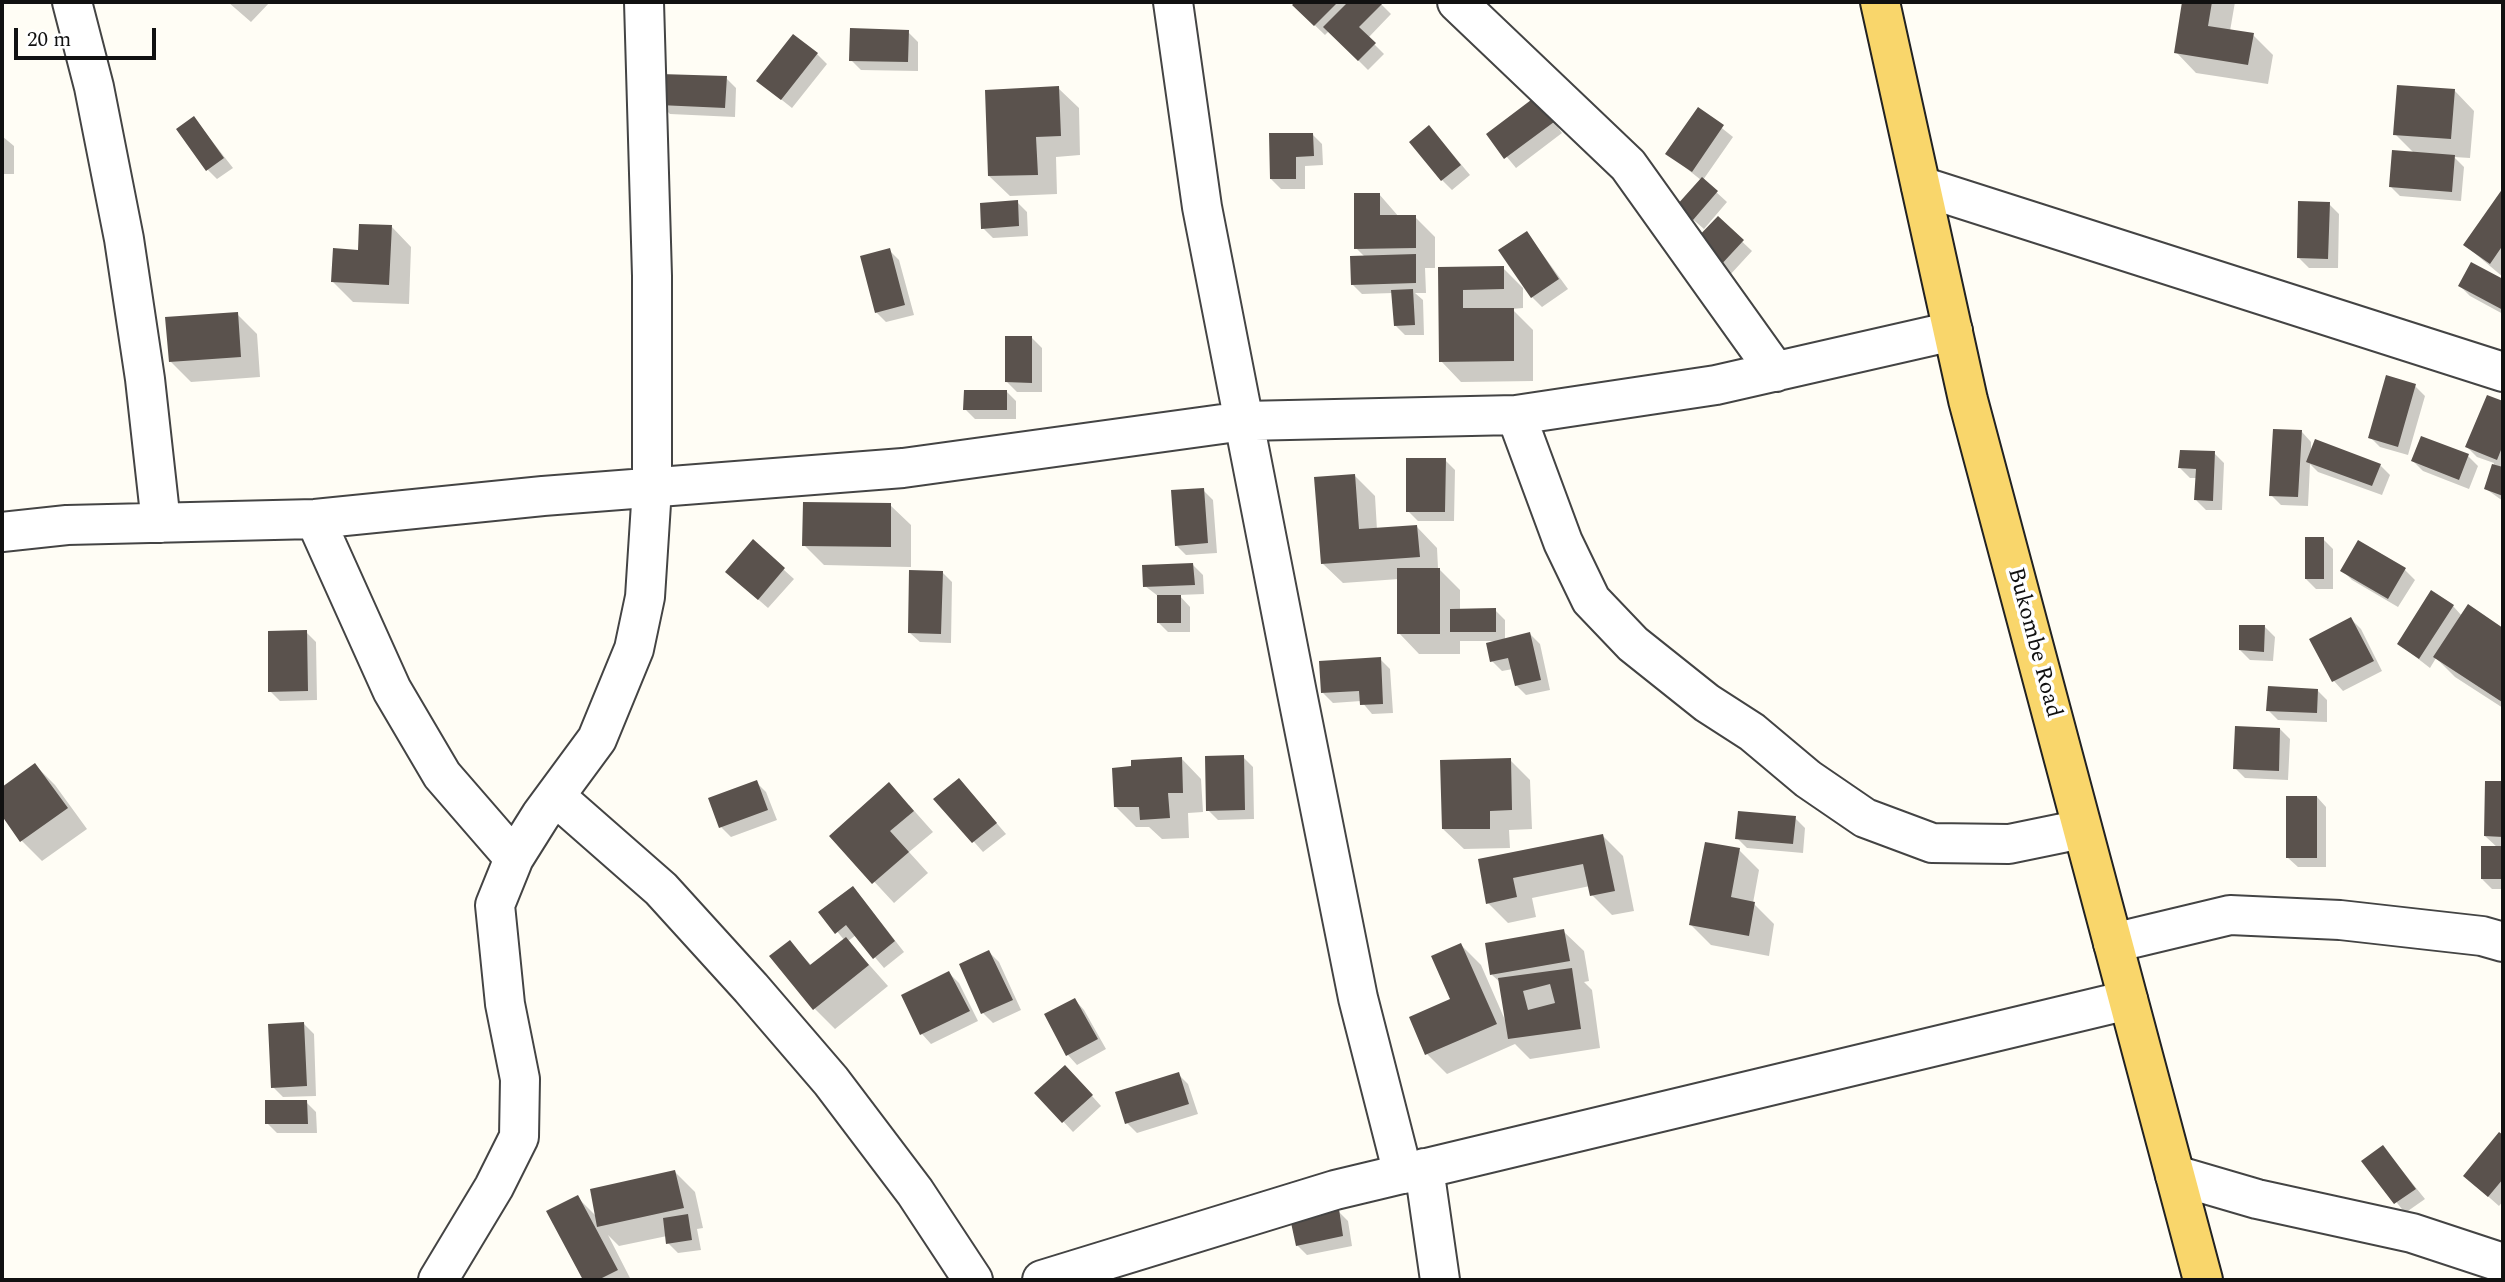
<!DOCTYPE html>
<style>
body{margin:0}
#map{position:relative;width:2505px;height:1282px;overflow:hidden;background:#fffdf5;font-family:Spectral,serif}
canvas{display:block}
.frame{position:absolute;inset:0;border:4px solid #111;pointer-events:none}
.scale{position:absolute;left:14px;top:28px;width:142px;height:32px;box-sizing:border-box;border:4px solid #111;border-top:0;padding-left:9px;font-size:21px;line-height:24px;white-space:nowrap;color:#111;-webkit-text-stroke:5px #fff;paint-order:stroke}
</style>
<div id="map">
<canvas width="2505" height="1282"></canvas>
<div class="frame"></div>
<div class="scale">20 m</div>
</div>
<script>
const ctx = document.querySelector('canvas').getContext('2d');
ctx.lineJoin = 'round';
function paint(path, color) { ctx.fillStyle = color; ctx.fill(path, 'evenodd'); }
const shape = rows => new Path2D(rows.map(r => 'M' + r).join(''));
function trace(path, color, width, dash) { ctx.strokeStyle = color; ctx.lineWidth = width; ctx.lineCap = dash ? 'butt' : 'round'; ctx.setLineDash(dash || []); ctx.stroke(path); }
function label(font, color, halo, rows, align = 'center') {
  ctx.font = font + ' Spectral,serif'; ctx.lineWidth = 7; ctx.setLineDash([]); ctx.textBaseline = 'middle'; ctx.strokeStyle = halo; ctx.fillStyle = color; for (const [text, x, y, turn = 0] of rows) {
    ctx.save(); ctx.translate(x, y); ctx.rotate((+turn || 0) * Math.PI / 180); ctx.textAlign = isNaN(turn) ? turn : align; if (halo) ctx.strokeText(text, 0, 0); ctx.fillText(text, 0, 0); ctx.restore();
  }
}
paint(shape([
 [228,2,270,2,251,22],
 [1297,2,1379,2,1391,14,1368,38,1384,54,1368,70,1329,31,1325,35,1304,15,1294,5],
 [2184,2,2235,2,2230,31,2253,35,2273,55,2268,84,2196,73,2176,52],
 [908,32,918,42,918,71,861,70,851,60],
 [817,54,827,64,792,108,758,81],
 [726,78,736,88,735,117,670,114,660,104],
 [1058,88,1079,108,1080,155,1056,157,1057,194,1010,196,989,176],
 [2454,90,2474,111,2470,158,2454,157,2464,167,2461,201,2400,196,2391,187,2415,154,2395,134],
 [1545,109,1562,133,1516,168,1488,134],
 [1698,109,1733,137,1703,180,1727,202,1704,229,1689,216,1701,180,1667,153],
 [194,118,233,168,217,179,208,170],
 [1312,134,1322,144,1323,165,1305,166,1305,189,1281,189,1271,179],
 [2,136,14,146,14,174,2,174],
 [1439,138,1470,175,1452,190,1442,180],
 [2503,191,2503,277,2465,245],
 [1379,194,1399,217,1415,217,1435,237,1435,268,1425,268,1426,293,1415,293,1423,300,1424,335,1405,335,1395,325,1393,293,1362,294,1352,284,1365,257,1356,248],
 [1017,202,1027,212,1028,236,993,238,983,228],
 [2329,204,2339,214,2338,268,2309,268,2299,258],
 [1718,219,1752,251,1729,276,1695,243],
 [391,226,411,247,409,304,353,302,333,282,360,252],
 [1527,233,1568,289,1542,307,1532,297],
 [889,250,899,260,914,315,886,322,876,312],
 [2472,265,2503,281,2503,314,2470,296,2460,286],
 [1503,268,1523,288,1523,308,1512,309,1533,330,1533,381,1461,382,1441,361,1440,269],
 [237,314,257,334,260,377,191,382,170,361],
 [1032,338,1042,348,1042,392,1017,392,1007,382],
 [2415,386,2425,396,2408,455,2380,447,2370,437],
 [1006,391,1016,401,1016,419,975,419,965,409],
 [2488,397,2503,403,2503,501,2486,489,2494,463,2477,457,2467,447],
 [2302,432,2311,442,2311,452,2380,465,2390,475,2382,495,2318,472,2310,464,2308,506,2281,505,2271,495],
 [2214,453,2224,463,2222,510,2206,510,2196,500,2197,478,2190,478,2180,468],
 [2468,456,2478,466,2469,489,2423,471,2413,461],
 [1445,460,1455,470,1454,521,1418,521,1408,511],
 [1355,476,1375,496,1377,530,1417,527,1437,548,1438,568,1460,590,1460,611,1495,610,1505,620,1505,640,1530,634,1540,644,1550,690,1526,695,1516,685,1513,669,1502,671,1492,661,1497,641,1460,641,1460,654,1419,654,1399,633,1399,579,1343,583,1322,563],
 [1203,490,1213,500,1217,553,1186,555,1176,545],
 [890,505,911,525,911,567,824,565,804,545],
 [2323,539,2333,549,2333,589,2316,589,2306,579],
 [753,542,794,579,768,608,737,581],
 [1193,565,1203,575,1204,594,1179,595,1190,607,1190,632,1168,632,1158,622,1158,596,1145,586],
 [2342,570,2405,570,2415,580,2398,607,2352,580],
 [942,572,952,582,951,643,920,642,910,633],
 [2453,606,2462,616,2468,607,2503,630,2503,708,2455,677,2436,658,2430,668,2399,644],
 [2351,619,2361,629,2382,671,2343,691,2334,681,2311,640],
 [2265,627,2275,637,2273,661,2250,660,2240,650],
 [306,632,316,642,317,700,280,701,270,691],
 [1380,659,1390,669,1393,713,1372,714,1361,701,1333,703,1323,693],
 [2317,690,2327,700,2327,722,2278,720,2268,710],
 [2280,729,2290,739,2288,780,2245,778,2235,768],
 [1243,757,1253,767,1254,819,1218,820,1208,810],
 [1181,758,1201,779,1203,812,1188,813,1189,838,1162,839,1149,827,1136,827,1116,807],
 [1510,760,1530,780,1532,829,1509,830,1510,848,1464,849,1443,829],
 [35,765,55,785,87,829,42,861,22,841,2,813,2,789],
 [756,782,766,792,777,820,731,837,721,827],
 [2487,783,2503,783,2503,846,2500,846,2503,849,2503,889,2492,889,2482,879,2498,848,2485,836],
 [968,790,1006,834,983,852,936,799],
 [2317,797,2326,807,2326,867,2298,867,2288,858],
 [909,805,933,832,909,852,928,873,894,903,832,836],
 [1795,818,1805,828,1803,853,1747,848,1737,838],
 [1603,836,1623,856,1634,911,1612,915,1592,895,1590,886,1532,898,1536,917,1508,923,1488,903,1480,860],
 [1739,850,1759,870,1753,903,1774,924,1769,956,1711,945,1691,925],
 [862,898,904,952,884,968,856,935,848,941,888,986,835,1029,815,1009,790,943,812,966,845,941,821,912],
 [1563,931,1584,951,1589,981,1584,982,1592,990,1600,1048,1530,1059,1515,1044,1447,1074,1427,1054,1453,1000,1461,945,1481,965,1505,1020,1501,983,1492,975],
 [989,952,999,962,1021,1010,993,1023,983,1013,961,965],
 [949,973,959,983,978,1021,931,1044,922,1034],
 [1075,1000,1084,1010,1106,1049,1077,1065,1068,1055],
 [304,1024,314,1034,316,1096,283,1097,273,1087],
 [1178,1074,1188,1084,1198,1114,1137,1133,1127,1123],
 [1075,1077,1101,1106,1073,1132,1037,1093],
 [306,1102,316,1112,317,1133,277,1133,267,1123],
 [2500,1134,2503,1137,2503,1201,2499,1206,2465,1176],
 [2383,1147,2425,1199,2405,1213,2364,1161],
 [675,1172,695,1192,703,1228,697,1229,701,1250,678,1253,668,1243,667,1236,619,1246,608,1235,631,1280,585,1280,549,1212,577,1197,597,1217],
 [1338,1211,1348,1221,1352,1246,1307,1255,1297,1245]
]), '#0003');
paint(shape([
 [1295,2,1338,2,1314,26,1292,5],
 [1348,2,1384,2,1359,27,1376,43,1358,61,1323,27],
 [2182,2,2212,2,2208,26,2254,33,2248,65,2174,53],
 [850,28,909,30,908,62,849,61],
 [793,34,818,53,781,100,756,81],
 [660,74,727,76,725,108,659,105],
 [2397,85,2455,89,2451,139,2393,135],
 [1059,86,1061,136,1036,137,1038,175,988,176,985,90],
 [1535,97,1554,122,1504,159,1486,134],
 [1698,107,1724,125,1692,172,1665,154],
 [194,116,224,158,206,171,176,129],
 [1429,125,1461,165,1441,181,1409,142],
 [1269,133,1313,133,1314,156,1296,157,1296,179,1270,179],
 [2392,150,2455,155,2452,192,2389,187],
 [1702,177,1718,191,1693,220,1676,206],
 [2503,188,2503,245,2490,264,2463,245],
 [1354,193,1380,193,1380,215,1416,215,1416,248,1354,249],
 [1018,200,1019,226,981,229,980,203],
 [2298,201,2330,202,2328,259,2297,258],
 [1718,216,1744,240,1718,268,1692,243],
 [359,224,392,225,389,285,331,282,333,248,358,250],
 [1527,231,1559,279,1531,298,1498,250],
 [890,248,905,305,875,313,860,256],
 [1416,254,1416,283,1351,285,1350,256],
 [2471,262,2503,279,2503,310,2458,286],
 [1504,266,1504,289,1463,290,1463,308,1514,308,1514,361,1439,362,1438,267],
 [1413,289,1415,325,1394,326,1391,290],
 [238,312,241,357,169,362,165,317],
 [1005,336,1032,336,1032,383,1005,382],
 [2386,375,2416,384,2398,447,2368,438],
 [964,390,1007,390,1007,410,963,410],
 [2487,395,2503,401,2503,445,2497,460,2465,447],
 [2273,429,2302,430,2298,497,2269,496],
 [2421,436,2469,454,2459,480,2411,461],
 [2315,439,2381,464,2372,486,2306,462],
 [2180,450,2215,451,2213,501,2194,500,2196,469,2178,468],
 [1406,458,1446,458,1445,512,1406,512],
 [2492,464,2503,467,2503,496,2484,489],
 [1355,474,1359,529,1417,525,1420,557,1321,564,1314,477],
 [1204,488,1208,543,1175,546,1171,490],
 [803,502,891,503,891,547,802,546],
 [2305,537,2324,537,2324,579,2305,579],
 [753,539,785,568,758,600,725,572],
 [2358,540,2406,568,2388,599,2340,571],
 [1193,563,1195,585,1143,587,1142,565],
 [1397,568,1440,568,1440,634,1397,634],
 [909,570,943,571,941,634,908,633],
 [2431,590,2454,605,2419,659,2397,644],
 [1157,595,1181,595,1181,623,1157,623],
 [2468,604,2503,628,2502,702,2433,657],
 [1496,608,1496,632,1450,632,1450,609],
 [2351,617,2374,661,2332,682,2309,639],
 [2239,625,2265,625,2264,652,2239,650],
 [307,630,308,691,268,692,268,631],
 [1530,632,1541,680,1515,686,1508,658,1490,662,1486,643],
 [1381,657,1383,704,1360,705,1359,691,1321,693,1319,661],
 [2268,686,2318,689,2317,713,2266,711],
 [2235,726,2280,728,2279,771,2233,769],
 [1244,755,1245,810,1206,811,1205,756],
 [1182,757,1183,793,1168,793,1170,818,1140,820,1139,807,1114,807,1112,768,1131,766,1131,760],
 [1511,758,1512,810,1490,811,1490,829,1442,829,1440,760],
 [35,763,68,808,20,842,2,816,2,787],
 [959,778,997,823,972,843,933,799],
 [757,780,768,810,719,828,708,798],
 [2485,781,2503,781,2503,837,2484,836],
 [889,782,914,811,890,831,909,852,872,884,829,836],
 [2286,796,2317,796,2317,858,2286,858],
 [1738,811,1796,816,1793,844,1735,839],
 [1603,834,1615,891,1590,896,1583,864,1513,878,1517,897,1486,904,1478,859],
 [1705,842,1740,848,1731,897,1755,902,1749,936,1689,925],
 [2481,846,2503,846,2503,879,2481,879],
 [853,886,895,941,873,959,846,925,835,934,818,912],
 [1564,929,1570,961,1490,975,1485,943],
 [846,937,869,965,813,1010,769,956,790,940,810,965],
 [1461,943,1497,1024,1425,1055,1409,1017,1450,999,1431,956],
 [989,950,1013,1000,981,1014,959,964],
 [1572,968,1581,1029,1508,1039,1498,978],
 [1550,984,1555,1003,1528,1010,1523,991],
 [949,971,970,1011,920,1035,901,995],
 [1075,998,1098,1039,1066,1056,1044,1014],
 [304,1022,307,1086,271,1088,268,1024],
 [1065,1065,1093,1095,1062,1123,1034,1093],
 [1179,1072,1189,1104,1125,1124,1115,1092],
 [265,1100,307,1100,308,1124,265,1124],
 [2499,1132,2503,1135,2503,1179,2488,1197,2463,1176],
 [2383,1145,2416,1189,2394,1204,2361,1161],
 [675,1170,684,1208,597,1227,590,1189],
 [578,1195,618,1270,598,1280,583,1280,546,1211],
 [1339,1209,1343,1236,1296,1246,1290,1218],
 [688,1214,692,1240,666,1244,663,1218]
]), '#5a524d');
const minor = shape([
 [72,2,94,87,124,239,145,379,161,523],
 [1173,2,1202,207,1297,693,1358,998,1403,1174],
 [1457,2,1628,165,1776,372],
 [1921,186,2503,372],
 [1516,415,1563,542,1591,600,1633,644,1707,703,1752,732,1808,779,1865,818,1932,843,2009,844,2082,829],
 [315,519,392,690,442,775,514,858],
 [2,532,67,525,315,519,543,496,903,468,1244,421,1516,415,1716,385,1953,331],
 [555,796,661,889,751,988,831,1081,915,1192,973,1280],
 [2113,943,2230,915,2340,920,2482,936,2503,942],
 [1424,1168,1440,1280],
 [2175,1175,2257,1199,2412,1233,2503,1263],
 [438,1280,494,1187,519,1137,520,1079,505,1004,495,905,514,858,541,815,597,739,634,649,645,597,652,488,652,276,644,2],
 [1042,1280,1335,1190,2128,1000]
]);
const major = shape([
 [1880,2,1968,400,2203,1280]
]);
trace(minor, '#444', 42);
trace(major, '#222', 42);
trace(minor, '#fff', 38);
trace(major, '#f9d66b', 38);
label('23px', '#111', '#fff', [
 ["Bukombe Road",2033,643,75]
]);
</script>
